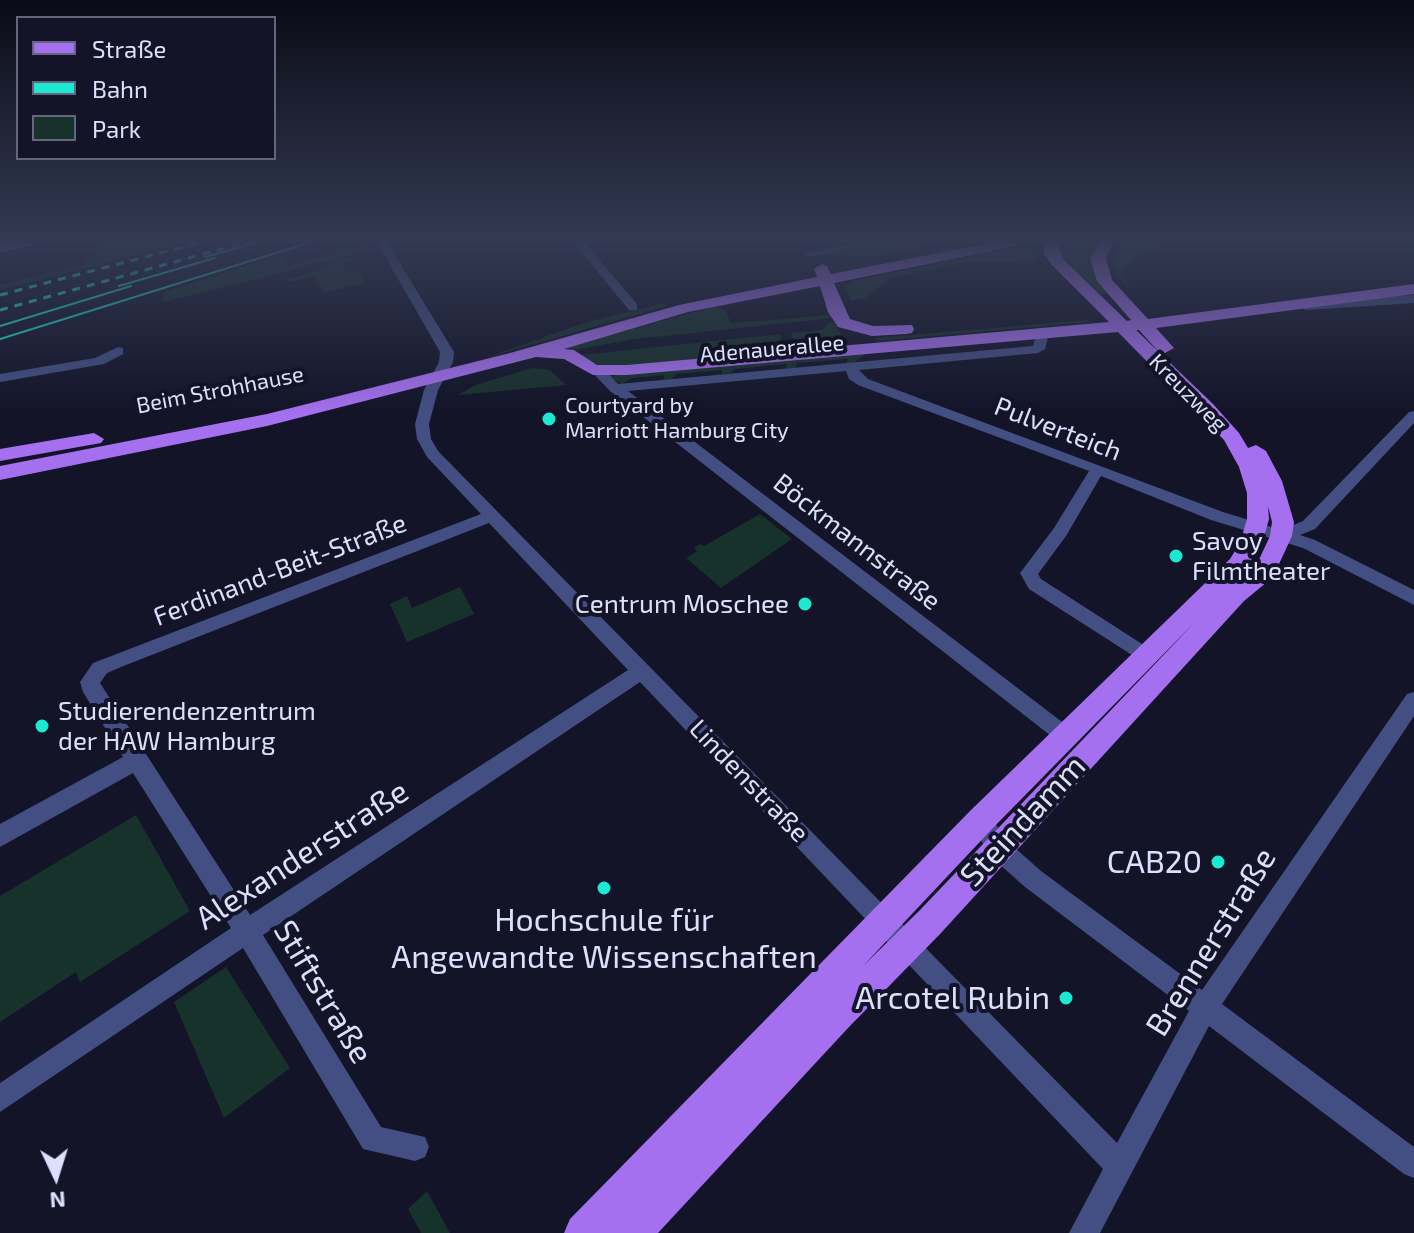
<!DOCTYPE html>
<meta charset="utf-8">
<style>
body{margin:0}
#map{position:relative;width:1414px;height:1233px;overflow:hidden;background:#131428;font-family:"Exo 2",sans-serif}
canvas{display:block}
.legend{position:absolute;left:16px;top:16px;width:260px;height:144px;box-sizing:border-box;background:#131428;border:2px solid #64667d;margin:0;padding:10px 14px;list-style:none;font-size:24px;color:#dde0fc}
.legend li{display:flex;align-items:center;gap:16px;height:40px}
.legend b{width:40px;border:2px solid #64667d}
.north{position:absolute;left:16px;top:1137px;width:80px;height:80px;-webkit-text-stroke:6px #131428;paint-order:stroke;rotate:176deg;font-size:22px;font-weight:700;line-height:32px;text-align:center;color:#dde0fc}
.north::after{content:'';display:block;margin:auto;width:28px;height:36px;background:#dde0fc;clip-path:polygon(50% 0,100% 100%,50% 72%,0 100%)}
</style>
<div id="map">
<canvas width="1414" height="1233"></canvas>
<ul class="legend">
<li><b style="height:10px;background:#a570f0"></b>Straße</li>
<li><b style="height:10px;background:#1de8d2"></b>Bahn</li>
<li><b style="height:22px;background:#17312b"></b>Park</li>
</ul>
<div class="north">N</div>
</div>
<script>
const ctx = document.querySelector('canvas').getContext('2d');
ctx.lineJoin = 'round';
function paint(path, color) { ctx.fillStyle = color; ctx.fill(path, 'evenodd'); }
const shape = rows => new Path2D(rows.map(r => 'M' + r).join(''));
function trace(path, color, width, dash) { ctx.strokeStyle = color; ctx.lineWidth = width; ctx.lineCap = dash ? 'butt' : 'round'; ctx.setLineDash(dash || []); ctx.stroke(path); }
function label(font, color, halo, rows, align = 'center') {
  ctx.font = font + ' "Exo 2",sans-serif'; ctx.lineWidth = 8; ctx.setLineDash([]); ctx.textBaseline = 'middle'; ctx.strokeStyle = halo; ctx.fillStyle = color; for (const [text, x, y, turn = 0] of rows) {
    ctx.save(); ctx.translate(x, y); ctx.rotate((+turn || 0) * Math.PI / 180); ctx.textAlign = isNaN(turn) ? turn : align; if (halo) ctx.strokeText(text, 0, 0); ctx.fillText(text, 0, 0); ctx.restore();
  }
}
paint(shape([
 [117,242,186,242,0,290,0,285,86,264,86,259,97,256,96,246],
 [895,242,946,242,860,258,831,258,826,252],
 [1056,242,1098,242,1094,253,1108,293,1101,294,1063,261],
 [1124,242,1167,242,1135,257,1124,268,1123,278,1134,289,1123,282,1115,267,1116,254],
 [367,245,369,249,301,268,163,302,164,292,280,255,288,266],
 [1014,248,1031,250,1038,261,965,262,890,278,867,297,855,300,850,300,845,286,854,281],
 [364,253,341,264,348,271,358,271,365,283,324,293,316,276,286,283,288,280],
 [665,303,667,306,482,359,587,322],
 [715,306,725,310,731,323,830,315,832,318,635,339,575,350,565,348],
 [1087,320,1089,322,877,341,876,338],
 [834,322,847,346,813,349,791,337,792,333,823,330,828,323],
 [781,334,781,340,760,354,614,367,598,365,581,355],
 [866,353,854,363,846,363,848,359,797,363,795,368,785,369,787,364,734,369,731,373,721,374,722,370,676,374,672,379,663,380,665,375,633,378,622,384,607,376],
 [532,368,550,370,566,385,458,395,476,385],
 [760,514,792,539,721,588,686,558,697,551,694,548,700,544,704,546],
 [460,587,474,614,407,642,390,604,407,596,412,608],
 [136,815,190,911,80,982,76,972,0,1022,0,896],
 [226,967,290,1068,224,1118,174,1002],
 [427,1191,450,1233,421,1233,408,1209]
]), '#17312b');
paint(shape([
 [377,242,387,242,454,352,453,362,438,390,429,424,431,439,438,451,1117,1143,1189,1011,1025,887,989,855,970,820,973,813,981,810,989,813,1005,839,1041,871,1202,990,1407,694,1414,692,1414,716,1222,1004,1414,1147,1414,1178,1404,1174,1209,1026,1100,1233,1069,1233,1103,1169,640,682,263,935,381,1127,425,1137,429,1147,425,1157,415,1161,363,1149,243,948,0,1112,0,1083,231,928,133,773,0,847,0,824,123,757,83,692,80,682,93,663,481,514,427,457,417,439,415,424,424,390,439,362,440,352,377,242],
 [489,523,628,670,250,915,100,683,107,673,126,665,489,523],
 [573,242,584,242,637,304,637,310,629,310,573,242],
 [862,242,886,242,810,257,804,254,862,242],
 [1414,295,1414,303,1306,310,1300,306,1306,302,1414,295],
 [1043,329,1049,333,1045,349,1038,353,859,370,868,379,1223,512,1281,530,1303,521,1409,412,1414,411,1414,423,1315,529,1300,535,1315,540,1414,590,1414,605,1303,548,1211,520,1101,476,1066,536,1038,574,1041,579,1153,651,1155,656,1153,661,1146,664,1029,589,1020,573,1054,528,1089,471,858,385,849,379,846,371,628,391,1074,731,1077,737,1074,743,1067,746,1060,743,610,391,590,370,597,366,602,367,618,384,1033,346,1037,333,1043,329],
 [118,347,123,348,123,354,104,364,0,382,0,374,95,358,118,347]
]), '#434e82');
paint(shape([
 [9,242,37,242,35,245,0,252,0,244,9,242],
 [995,242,1023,242,1016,246,834,283,850,319,873,326,912,325,914,329,912,333,906,334,872,336,838,327,828,312,820,286,688,312,564,349,574,350,597,365,627,365,1109,322,1053,266,1044,254,1043,242,1057,242,1064,260,1127,321,1131,320,1097,281,1090,258,1100,242,1114,242,1106,258,1112,280,1148,319,1414,284,1414,294,1156,328,1174,348,1165,353,1159,352,1139,330,1136,330,1213,404,1239,433,1248,448,1256,445,1266,451,1282,481,1294,522,1292,536,1273,577,1244,601,941,933,848,1028,658,1233,564,1233,570,1219,971,810,1230,559,1240,543,1247,519,1247,493,1239,467,1224,440,1118,332,627,375,593,375,564,359,536,357,267,426,0,480,0,466,267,414,510,353,679,305,817,277,814,269,822,264,827,266,831,274,995,242],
 [1268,506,1272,522,1270,536,1256,566,1232,585,1246,571,1262,544,1269,519,1268,506],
 [1197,620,919,911,863,966,991,830,1197,620],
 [94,433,104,439,101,443,0,461,0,449,94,433]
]), '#a570f0');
trace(shape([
 [205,257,259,242],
 [119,286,215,258],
 [0,326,131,286],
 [0,339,311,242]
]), '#1de8d2', 2);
trace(shape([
 [0,295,202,242],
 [0,310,247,242]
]), '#1de8d2', 3, [8, 7]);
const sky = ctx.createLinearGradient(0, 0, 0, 414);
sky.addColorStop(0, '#0a0b16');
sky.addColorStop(0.58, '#333a53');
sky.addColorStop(1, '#333a5300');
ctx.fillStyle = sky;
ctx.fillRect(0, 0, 1414, 414);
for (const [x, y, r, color] of [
 [549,419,8,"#1de8d2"],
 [1176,556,8,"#1de8d2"],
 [805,604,8,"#1de8d2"],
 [42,726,8,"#1de8d2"],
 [1218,862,8,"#1de8d2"],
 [604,888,8,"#1de8d2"],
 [1066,998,8,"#1de8d2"]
]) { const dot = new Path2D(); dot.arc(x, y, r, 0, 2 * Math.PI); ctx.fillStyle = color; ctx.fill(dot); trace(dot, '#131428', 3); }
label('22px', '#dde0fc', '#131428', [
 ["Adenauerallee",772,349,-5],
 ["Beim Strohhause",220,390,-11],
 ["Kreuzweg",1188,393,45]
]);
label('22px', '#dde0fc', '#131428', [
 ["Courtyard by",565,406],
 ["Marriott Hamburg City",565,431]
], 'left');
label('26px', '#dde0fc', '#131428', [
 ["Pulverteich",1058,429,21],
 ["Böckmannstraße",857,542,38],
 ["Ferdinand-Beit-Straße",280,570,-21],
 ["Lindenstraße",749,781,46]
]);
label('26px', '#dde0fc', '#131428', [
 ["Savoy",1192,541],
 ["Filmtheater",1192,571],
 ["Centrum Moschee",789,604,"right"],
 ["Studierendenzentrum",58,711],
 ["der HAW Hamburg",58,741]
], 'left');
label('32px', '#dde0fc', '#131428', [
 ["Steindamm",1023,821,-47],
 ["Alexanderstraße",302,855,-33],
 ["Brennerstraße",1211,942,-58],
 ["Stiftstraße",323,992,59]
]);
label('32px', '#dde0fc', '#131428', [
 ["CAB20",1202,862],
 ["Hochschule für",604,920,"center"],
 ["Angewandte Wissenschaften",604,957,"center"],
 ["Arcotel Rubin",1050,998]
], 'right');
</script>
